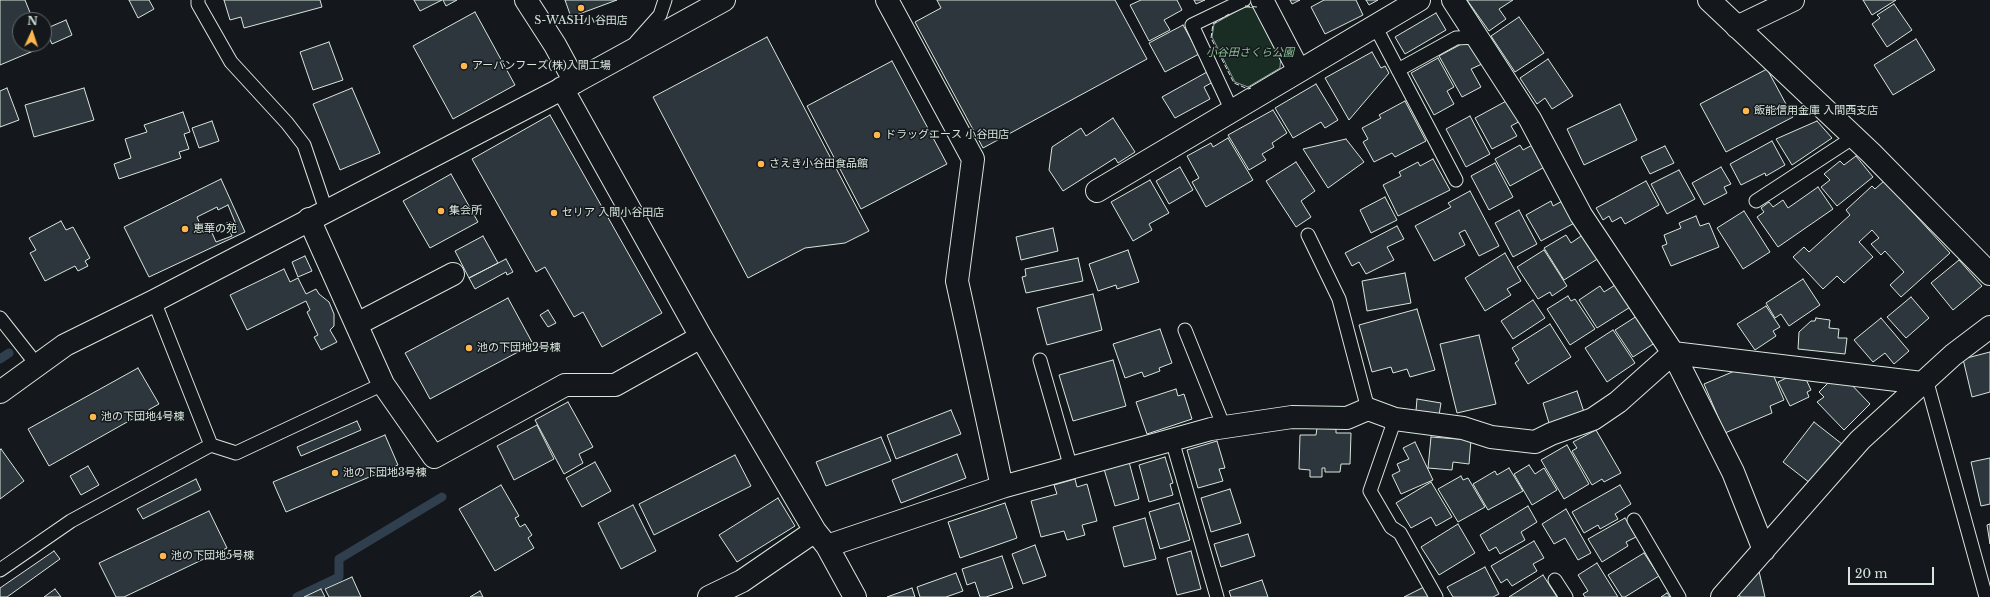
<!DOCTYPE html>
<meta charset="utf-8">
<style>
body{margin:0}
#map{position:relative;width:1990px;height:597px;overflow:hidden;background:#14181c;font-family:"Libre Baskerville",serif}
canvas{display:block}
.north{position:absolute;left:12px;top:12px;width:40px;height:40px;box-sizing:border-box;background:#14181c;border:1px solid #626a69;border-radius:50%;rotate:3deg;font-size:11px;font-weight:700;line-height:16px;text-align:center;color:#d8e6dc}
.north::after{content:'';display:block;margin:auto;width:14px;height:18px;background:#ffb74d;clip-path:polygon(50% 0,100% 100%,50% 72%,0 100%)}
.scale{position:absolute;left:1848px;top:567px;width:86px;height:18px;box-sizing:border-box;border:2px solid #d8e6dc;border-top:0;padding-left:5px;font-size:12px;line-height:14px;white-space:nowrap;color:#d8e6dc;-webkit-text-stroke:3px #14181c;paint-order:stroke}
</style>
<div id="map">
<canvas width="1990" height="597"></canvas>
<div class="north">N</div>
<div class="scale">20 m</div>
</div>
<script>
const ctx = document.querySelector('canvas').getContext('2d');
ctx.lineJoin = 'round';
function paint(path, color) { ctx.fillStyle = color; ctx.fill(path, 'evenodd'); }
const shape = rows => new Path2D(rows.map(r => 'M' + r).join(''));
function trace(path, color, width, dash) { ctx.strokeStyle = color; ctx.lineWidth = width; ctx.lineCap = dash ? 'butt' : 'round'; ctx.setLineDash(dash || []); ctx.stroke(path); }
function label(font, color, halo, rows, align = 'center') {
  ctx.font = font + ' "Libre Baskerville","Noto Sans JP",serif'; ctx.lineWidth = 3; ctx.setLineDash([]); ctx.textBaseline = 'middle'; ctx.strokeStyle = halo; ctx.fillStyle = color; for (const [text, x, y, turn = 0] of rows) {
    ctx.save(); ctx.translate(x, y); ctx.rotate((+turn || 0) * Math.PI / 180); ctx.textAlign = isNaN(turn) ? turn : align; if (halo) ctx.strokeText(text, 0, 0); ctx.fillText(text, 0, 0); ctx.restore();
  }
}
const green = shape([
 [1244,7,1257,8,1281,53,1280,68,1248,87,1235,82,1212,37,1214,24,1244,7]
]);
paint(green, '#1a2d24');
trace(green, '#939e99', 1);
trace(shape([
 [0,359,9,353],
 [297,597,339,577,339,559,442,497]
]), '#2f3f4d', 9);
const building = shape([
 [0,0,25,0,31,15,25,17,26,20,20,20,20,44,36,44,38,49,0,65,0,0],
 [129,0,149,0,154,9,138,18,129,0],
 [224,0,320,0,322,7,244,28,241,17,230,20,224,0],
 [414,0,442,0,420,11,414,0],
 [443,0,457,0,446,6,443,0],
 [565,0,617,0,571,17,565,0],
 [937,0,1115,0,1147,59,983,148,915,22,941,8,937,0],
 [1141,0,1177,0,1182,10,1164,20,1170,30,1149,41,1130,5,1141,0],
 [1194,0,1205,0,1196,4,1194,0],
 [1290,0,1300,0,1292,4,1290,0],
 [1324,0,1356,0,1363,15,1325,34,1311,7,1324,0],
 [1366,0,1378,0,1369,5,1366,0],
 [1467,0,1513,0,1499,9,1506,19,1489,31,1467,0],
 [1863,0,1896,0,1872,15,1863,0],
 [1894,4,1912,30,1887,47,1872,24,1880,18,1877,15,1894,4],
 [475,12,515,85,453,119,413,46,475,12],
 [1436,13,1446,30,1405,54,1395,37,1436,13],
 [1519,17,1544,53,1515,72,1491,36,1519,17],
 [66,20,72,35,52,44,45,29,66,20],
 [1183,25,1199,54,1165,72,1149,43,1183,25],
 [767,37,869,231,845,243,805,248,748,278,653,97,767,37],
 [1916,39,1935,70,1893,95,1874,65,1916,39],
 [1469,40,1482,64,1471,69,1481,87,1462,97,1439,56,1469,40],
 [329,42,343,80,313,90,300,52,329,42],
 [1372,52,1381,68,1385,66,1389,73,1349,120,1325,78,1372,52],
 [1438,58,1454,87,1447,91,1454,104,1434,115,1411,73,1438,58],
 [1548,59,1573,96,1552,109,1545,98,1537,104,1520,78,1548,59],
 [892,61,947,164,861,209,807,106,892,61],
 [1767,69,1793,117,1726,152,1700,104,1767,69],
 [1207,72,1213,82,1204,87,1210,99,1175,118,1162,97,1207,72],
 [1316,84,1338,120,1325,128,1321,122,1293,138,1275,108,1316,84],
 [7,88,19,120,0,127,0,91,7,88],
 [84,88,94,120,34,137,25,105,84,88],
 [352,88,380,153,340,170,313,104,352,88],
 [1510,99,1522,120,1511,126,1517,136,1492,149,1475,118,1510,99],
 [1405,101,1426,141,1395,157,1392,153,1374,162,1363,142,1368,139,1362,128,1381,118,1379,115,1405,101],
 [1620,104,1637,140,1584,165,1567,129,1620,104],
 [1273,110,1287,133,1272,143,1274,147,1262,154,1266,160,1249,170,1228,135,1273,110],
 [183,112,190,132,184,134,189,149,179,152,181,158,119,179,114,164,131,158,125,139,147,132,144,125,183,112],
 [550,115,662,313,602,347,583,312,574,317,545,267,536,272,472,159,550,115],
 [1470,116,1490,154,1466,167,1446,129,1470,116],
 [1113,118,1135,152,1118,163,1115,158,1063,191,1049,170,1052,147,1081,128,1086,136,1113,118],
 [212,121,219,141,199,148,192,128,212,121],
 [1817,121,1832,138,1792,165,1776,139,1817,121],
 [1228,138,1253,180,1206,207,1192,182,1199,178,1187,156,1211,143,1213,147,1228,138],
 [1346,139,1364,162,1328,188,1303,149,1346,139],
 [1772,141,1785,165,1766,176,1765,173,1741,185,1730,164,1772,141],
 [1538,142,1550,164,1510,186,1495,159,1520,145,1523,150,1538,142],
 [1665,146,1674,163,1650,174,1641,157,1665,146],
 [1856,156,1873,177,1837,206,1821,187,1830,180,1824,174,1840,161,1844,165,1856,156],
 [1433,159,1450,190,1398,216,1383,185,1401,176,1399,172,1418,162,1420,166,1433,159],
 [1296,162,1315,191,1301,201,1311,217,1296,227,1266,181,1296,162],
 [1495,163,1513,197,1489,210,1471,176,1495,163],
 [1180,167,1193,190,1169,204,1156,181,1180,167],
 [1721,167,1731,184,1724,187,1727,193,1704,205,1692,183,1721,167],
 [1679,170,1695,199,1667,214,1651,184,1679,170],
 [451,174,478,222,430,248,403,201,451,174],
 [221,179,245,232,149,277,124,227,221,179],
 [1150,180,1169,213,1149,224,1152,230,1133,241,1111,202,1150,180],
 [1646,181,1659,205,1625,224,1621,217,1612,222,1609,216,1603,220,1596,208,1646,181],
 [1884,181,1950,253,1901,297,1890,285,1904,272,1885,251,1881,255,1871,244,1879,238,1872,230,1859,242,1873,257,1844,283,1837,276,1823,289,1793,257,1804,247,1809,252,1850,215,1846,210,1872,186,1875,189,1884,181],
 [1818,187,1833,209,1778,247,1757,217,1764,212,1761,208,1769,202,1773,207,1783,200,1788,208,1818,187],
 [1470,191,1499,246,1479,256,1465,230,1459,233,1465,245,1434,261,1415,226,1451,207,1448,203,1470,191],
 [1385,197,1397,220,1371,233,1360,210,1385,197],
 [1568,198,1580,220,1541,241,1526,215,1551,201,1553,206,1568,198],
 [228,205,237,227,234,229,231,222,226,223,232,236,216,242,209,226,202,229,197,217,217,207,218,210,228,205],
 [1519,210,1537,244,1513,257,1495,223,1519,210],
 [1744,211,1770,252,1743,269,1717,228,1744,211],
 [1696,216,1700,226,1709,223,1719,247,1671,266,1662,246,1667,244,1664,235,1681,228,1679,223,1696,216],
 [61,221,66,230,73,227,90,258,85,261,88,266,78,271,75,266,45,281,30,253,36,250,29,238,61,221],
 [1397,226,1404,239,1387,247,1394,260,1366,274,1359,262,1352,266,1345,253,1397,226],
 [1053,228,1058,251,1021,260,1016,237,1053,228],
 [1584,234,1599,258,1564,280,1544,248,1566,235,1571,243,1584,234],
 [483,236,498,263,469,278,455,251,483,236],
 [1128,250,1139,282,1117,289,1116,285,1098,291,1089,264,1128,250],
 [1544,250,1567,286,1552,296,1550,292,1538,299,1517,267,1544,250],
 [1505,253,1521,281,1507,289,1511,295,1485,311,1465,278,1505,253],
 [305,256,312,271,298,277,292,262,305,256],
 [1078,258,1083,281,1026,293,1022,277,1026,276,1025,269,1078,258],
 [506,259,513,272,507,275,506,272,475,289,469,278,506,259],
 [1959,260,1982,286,1953,310,1931,283,1959,260],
 [284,269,290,282,298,278,306,294,316,289,319,294,329,302,334,314,334,326,330,330,337,342,321,350,314,337,318,335,307,312,310,310,306,301,247,330,230,295,284,269],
 [1405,273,1411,303,1367,311,1362,281,1405,273],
 [1803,279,1820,305,1789,326,1781,314,1775,318,1766,303,1803,279],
 [1620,282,1635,304,1597,328,1579,300,1600,286,1604,292,1620,282],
 [1093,294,1102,330,1047,345,1037,308,1093,294],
 [1568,296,1571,301,1575,299,1595,329,1570,345,1547,309,1568,296],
 [1911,297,1929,318,1906,338,1887,317,1911,297],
 [508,298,533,344,430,399,405,353,508,298],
 [1533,300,1545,318,1513,339,1501,321,1533,300],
 [1766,306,1780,327,1773,331,1776,336,1755,350,1737,324,1766,306],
 [1417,309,1435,370,1410,377,1407,369,1393,373,1391,367,1372,372,1359,325,1417,309],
 [548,310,556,323,548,327,540,315,548,310],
 [1637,316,1661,339,1633,357,1615,330,1637,316],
 [1816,318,1830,320,1829,328,1839,329,1838,338,1847,338,1845,354,1798,349,1799,332,1811,321,1815,321,1816,318],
 [1881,318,1909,351,1894,364,1885,353,1873,362,1854,340,1881,318],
 [1550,324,1571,357,1528,384,1515,363,1519,360,1512,348,1550,324],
 [1160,329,1172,363,1159,368,1160,371,1144,377,1142,372,1125,378,1113,344,1160,329],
 [1613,330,1635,363,1607,382,1585,348,1613,330],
 [1479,335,1496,404,1457,413,1440,344,1479,335],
 [1990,352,1990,392,1972,397,1963,359,1990,352],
 [1113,360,1126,406,1073,421,1059,375,1113,360],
 [1744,367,1772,372,1784,400,1770,406,1772,413,1725,433,1704,384,1744,367],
 [138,368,159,404,49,466,28,429,138,368],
 [1799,372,1805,377,1811,390,1807,392,1809,397,1790,406,1778,382,1799,372],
 [1834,377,1846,379,1870,404,1844,430,1817,402,1824,397,1819,392,1834,377],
 [1176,389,1178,396,1184,394,1192,419,1147,434,1136,402,1176,389],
 [1577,391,1584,412,1549,423,1543,403,1577,391],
 [1417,399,1441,403,1439,415,1416,411,1417,399],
 [568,402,593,447,579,454,583,463,564,474,535,420,568,402],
 [951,410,961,434,896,459,887,435,951,410],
 [357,421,361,430,301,456,297,447,357,421],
 [1814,422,1842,444,1810,483,1783,462,1814,422],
 [537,425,554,459,514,480,497,446,537,425],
 [1317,428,1336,429,1336,433,1351,433,1350,464,1341,464,1340,472,1325,472,1325,468,1322,468,1322,477,1310,477,1310,470,1299,469,1300,435,1316,435,1317,428],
 [1596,430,1621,473,1604,482,1602,479,1592,485,1572,451,1577,448,1573,442,1596,430],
 [385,435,398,465,286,512,273,482,385,435],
 [881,437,891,461,826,486,816,462,881,437],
 [1431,437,1471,440,1469,464,1453,462,1452,470,1428,468,1431,437],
 [1217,441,1225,468,1219,469,1223,481,1198,488,1187,450,1217,441],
 [1415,442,1433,480,1401,494,1392,475,1400,471,1397,464,1409,459,1403,448,1415,442],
 [1567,445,1589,484,1564,499,1541,460,1567,445],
 [1,449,24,481,0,499,0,450,1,449],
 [957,454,966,478,901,503,892,480,957,454],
 [735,455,751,486,654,535,639,504,735,455],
 [1165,457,1173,483,1170,484,1173,495,1149,502,1139,465,1165,457],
 [1990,458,1990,504,1981,506,1971,462,1990,458],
 [595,462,611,491,582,507,566,478,595,462],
 [1129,462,1139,499,1115,506,1104,469,1129,462],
 [1529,465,1535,474,1544,468,1557,490,1532,505,1514,474,1529,465],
 [88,466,99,485,81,495,70,476,88,466],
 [1509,468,1523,491,1488,510,1473,484,1495,471,1497,475,1509,468],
 [1461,476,1463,480,1468,478,1485,507,1458,522,1438,489,1461,476],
 [196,479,201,490,143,519,137,509,196,479],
 [1075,479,1077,487,1087,484,1097,521,1082,525,1085,535,1067,540,1064,531,1041,537,1031,501,1057,494,1054,485,1075,479],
 [1431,482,1452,517,1436,526,1431,517,1411,528,1396,503,1431,482],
 [501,485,519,516,515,518,520,527,525,524,532,535,528,538,534,548,495,571,459,509,501,485],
 [1620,485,1631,504,1615,514,1618,519,1600,529,1598,525,1584,533,1572,512,1620,485],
 [1230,489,1241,523,1211,532,1201,498,1230,489],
 [778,498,795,526,737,562,719,535,778,498],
 [1005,503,1017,538,960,558,948,522,1005,503],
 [1179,503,1190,540,1160,549,1149,512,1179,503],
 [633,505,656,551,621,569,598,523,633,505],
 [1528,506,1537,522,1521,532,1525,540,1500,554,1496,547,1489,551,1480,535,1528,506],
 [1566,509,1591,553,1578,560,1565,538,1554,544,1542,524,1566,509],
 [209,511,227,548,124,597,116,597,99,563,209,511],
 [1145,518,1156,559,1124,567,1113,527,1145,518],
 [1625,518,1636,537,1626,542,1628,546,1602,562,1588,539,1625,518],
 [1458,524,1475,553,1439,575,1421,547,1458,524],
 [1990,524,1990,544,1987,525,1990,524],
 [1248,534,1255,556,1221,567,1214,544,1248,534],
 [1534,541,1544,558,1533,564,1537,571,1512,586,1507,579,1501,583,1491,566,1534,541],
 [1035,545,1046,576,1023,584,1012,554,1035,545],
 [54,551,60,559,7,597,0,597,0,588,54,551],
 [1191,551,1201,589,1177,595,1167,558,1191,551],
 [1644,553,1659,576,1625,597,1622,597,1608,575,1644,553],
 [1002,556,1013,588,986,597,980,597,975,582,967,585,962,569,1002,556],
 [1597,563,1618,597,1585,597,1583,594,1588,591,1578,575,1597,563],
 [1485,567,1499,594,1493,597,1453,597,1447,587,1485,567],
 [1758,567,1765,597,1740,597,1738,587,1758,567],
 [956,573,963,591,946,597,920,597,917,587,956,573],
 [1543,575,1557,597,1509,597,1543,575],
 [352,577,361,597,329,597,325,589,352,577],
 [1262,580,1268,597,1231,597,1229,591,1262,580],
 [1426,586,1432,597,1404,597,1426,586],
 [912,588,915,597,887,597,912,588],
 [55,589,61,597,44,597,55,589],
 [321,589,325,597,304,597,321,589],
 [480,591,483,597,470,597,480,591],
 [1667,593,1670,597,1661,597,1667,593]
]);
paint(building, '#2c363c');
trace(building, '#d8e6dc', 1);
const lane = shape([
 [198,0,198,4,231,62,287,123,304,145,326,210],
 [1375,26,1456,180],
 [636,42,660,15,665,0],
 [1398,70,1456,38,1477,37],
 [1232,111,1192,25,1244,0],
 [1756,201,1854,137],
 [1308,235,1339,299,1368,409],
 [0,318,37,365],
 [1185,330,1224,427],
 [1040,360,1071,468],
 [1926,379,1986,597],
 [1395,419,1370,491,1391,527,1400,533,1436,597],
 [1172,440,1217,597],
 [211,445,236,453,383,384],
 [1634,520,1679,597],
 [0,570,71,521,211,445,154,301],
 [1555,580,1566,597]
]);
const street = shape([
 [526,0,555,45,575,82],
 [887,0,973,159,957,281,1002,487],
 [1262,0,1299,71],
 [1453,0,1530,119,1581,215,1673,353,1733,472,1764,550],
 [1737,27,1793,0],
 [562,88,701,337,815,531,827,546,855,597],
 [1097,191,1419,0],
 [309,219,383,384,434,457,565,385,615,385,701,337],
 [357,324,453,274],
 [827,546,1002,487,1211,429,1292,417,1347,418,1368,409,1395,419,1463,428,1491,437,1535,442,1551,434,1593,419,1618,402,1673,353,1922,383],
 [709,597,742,581,815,531],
 [1722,597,1860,440,1953,355,1990,327]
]);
const secondary = shape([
 [1709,0,1871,153,1990,274],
 [0,392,65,345,154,301,575,82,724,0]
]);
trace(lane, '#d8e6dc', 15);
trace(street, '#d8e6dc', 24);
trace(secondary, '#d8e6dc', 24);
trace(lane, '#14181c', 13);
trace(street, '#14181c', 22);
trace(secondary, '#14181c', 22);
trace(shape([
 [1245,6,1257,7],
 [1229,14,1213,24,1211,38,1234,83,1248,89,1251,88]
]), '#d8e6dc', 1, [5, 2]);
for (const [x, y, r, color] of [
 [581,8,4,"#ffb74d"],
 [464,66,4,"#ffb74d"],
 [1746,111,4,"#ffb74d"],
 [877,135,4,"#ffb74d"],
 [761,164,4,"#ffb74d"],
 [441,211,4,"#ffb74d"],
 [554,213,4,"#ffb74d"],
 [185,229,4,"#ffb74d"],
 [469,348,4,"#ffb74d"],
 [93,417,4,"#ffb74d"],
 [335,473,4,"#ffb74d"],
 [163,556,4,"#ffb74d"]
]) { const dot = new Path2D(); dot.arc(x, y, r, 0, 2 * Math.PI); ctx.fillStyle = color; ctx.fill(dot); trace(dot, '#14181c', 1.5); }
label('11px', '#d8e6dc', '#14181c', [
 ["S-WASH小谷田店",581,21,"center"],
 ["アーバンフーズ(株)入間工場",472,66],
 ["飯能信用金庫 入間西支店",1754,111],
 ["ドラッグエース 小谷田店",885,135],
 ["さえき小谷田食品館",769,164],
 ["集会所",449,211],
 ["セリア 入間小谷田店",562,213],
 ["恵華の苑",193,229],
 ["池の下団地2号棟",477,348],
 ["池の下団地4号棟",101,417],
 ["池の下団地3号棟",343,473],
 ["池の下団地5号棟",171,556]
], 'left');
label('italic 11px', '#8ac095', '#14181c', [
 ["小谷田さくら公園",1250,53]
]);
</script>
